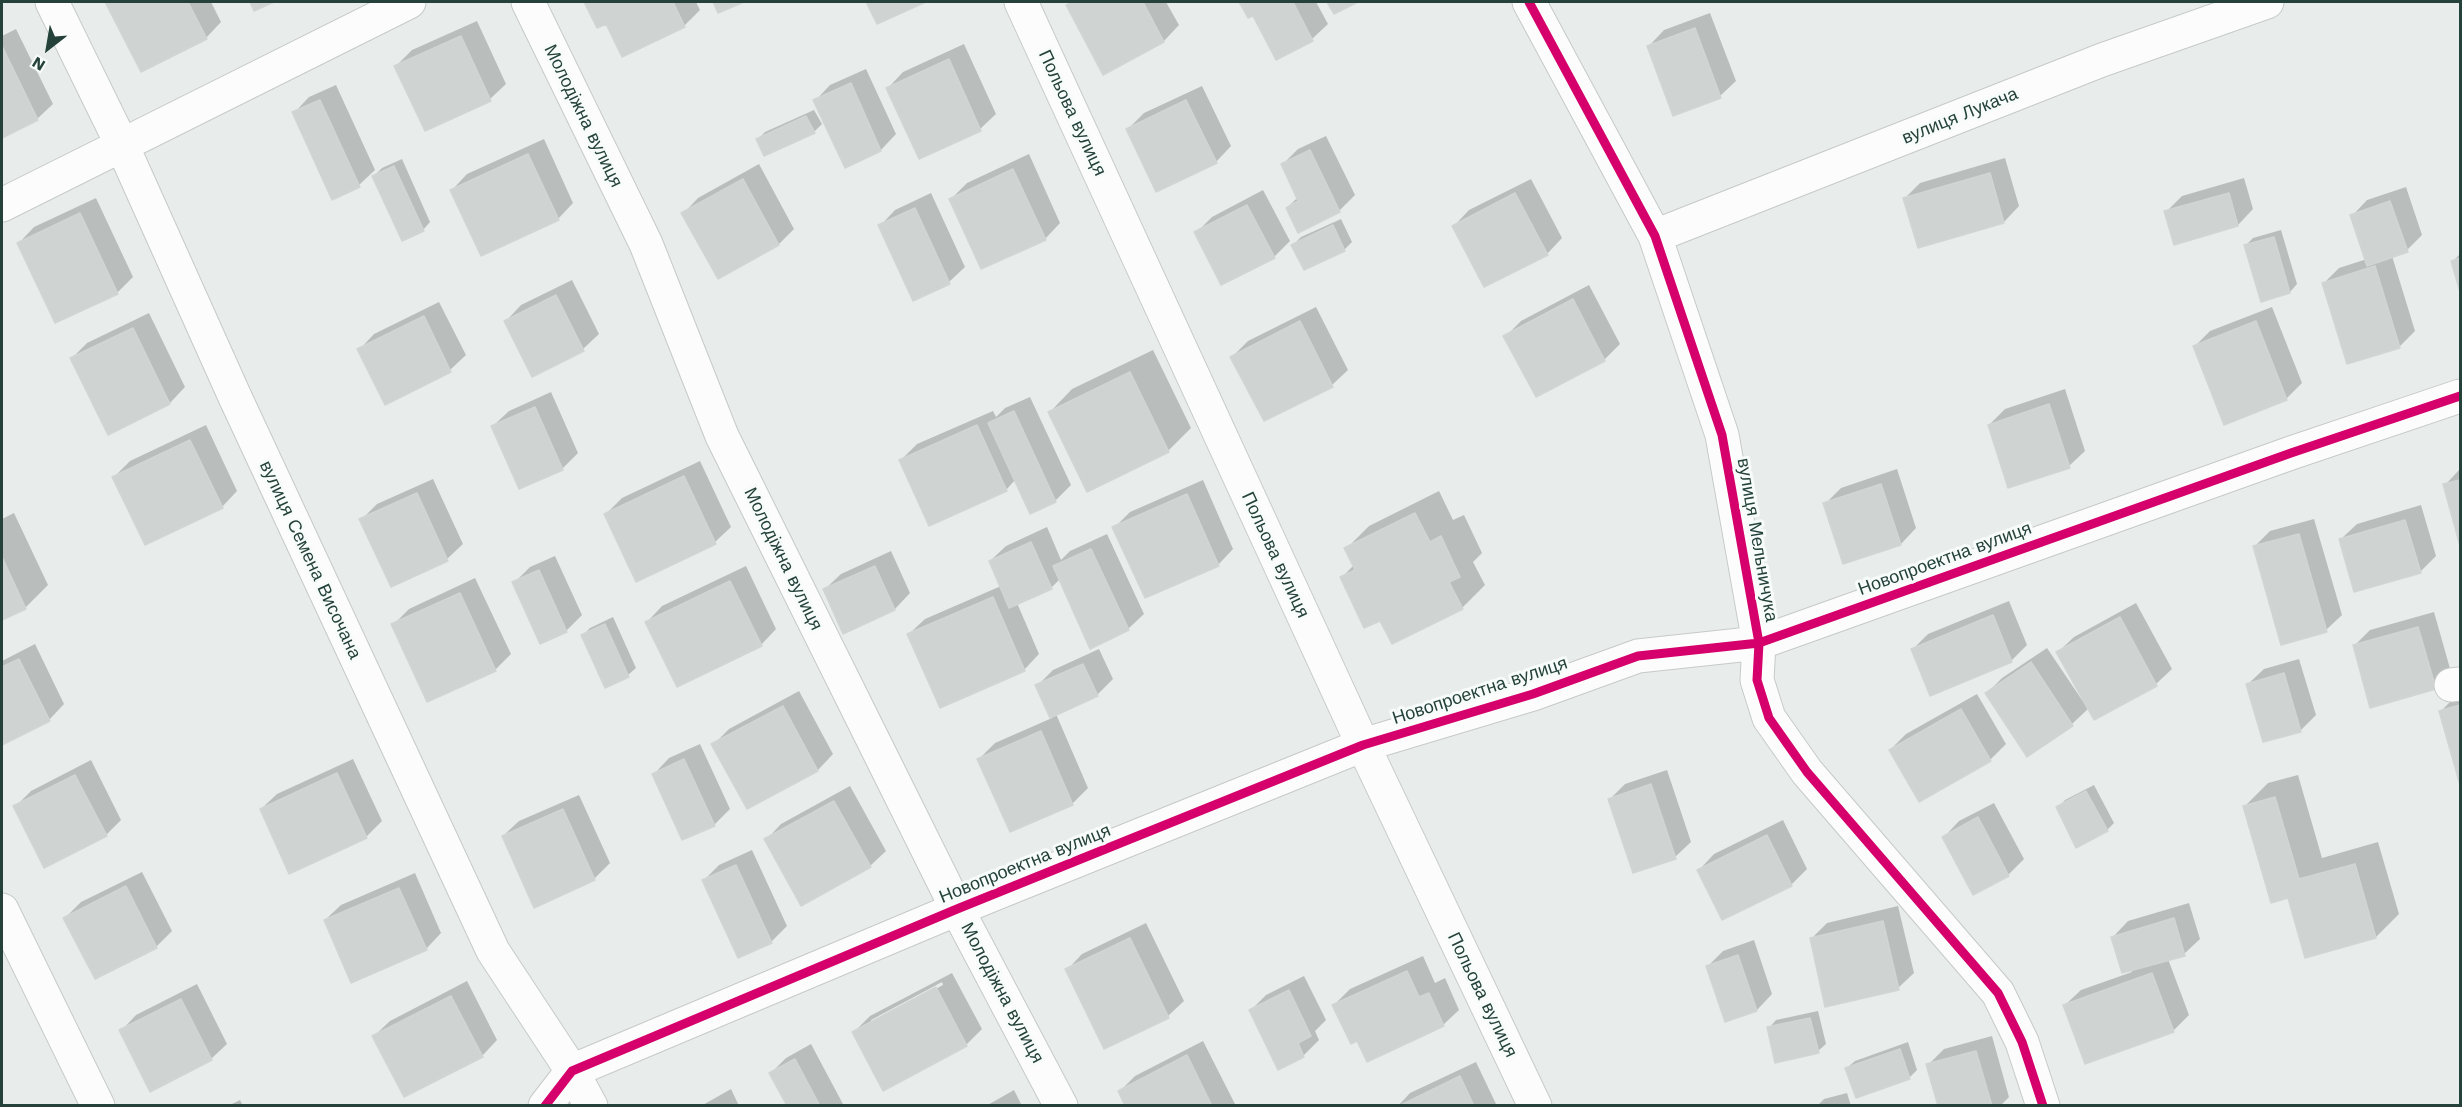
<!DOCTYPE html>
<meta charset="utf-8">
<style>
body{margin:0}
#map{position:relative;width:2462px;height:1107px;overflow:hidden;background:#e8edeb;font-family:"Work Sans",sans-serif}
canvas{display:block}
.frame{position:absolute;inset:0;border:3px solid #24423a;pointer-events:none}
.north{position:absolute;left:18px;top:18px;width:60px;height:60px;-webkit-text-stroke:4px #f7fbf9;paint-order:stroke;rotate:211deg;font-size:16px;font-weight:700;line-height:24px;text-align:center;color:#24423a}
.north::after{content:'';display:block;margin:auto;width:21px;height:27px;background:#24423a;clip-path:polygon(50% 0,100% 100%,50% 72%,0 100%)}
</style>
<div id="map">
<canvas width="2462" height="1107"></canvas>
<div class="frame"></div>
<div class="north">N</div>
</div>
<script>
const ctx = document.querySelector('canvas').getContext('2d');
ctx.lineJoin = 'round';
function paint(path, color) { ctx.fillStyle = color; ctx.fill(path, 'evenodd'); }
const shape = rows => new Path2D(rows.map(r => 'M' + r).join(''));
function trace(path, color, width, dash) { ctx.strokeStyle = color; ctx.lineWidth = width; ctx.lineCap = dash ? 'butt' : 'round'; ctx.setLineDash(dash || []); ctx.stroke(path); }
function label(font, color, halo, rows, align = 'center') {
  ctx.font = font + ' "Work Sans",sans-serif'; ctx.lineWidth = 6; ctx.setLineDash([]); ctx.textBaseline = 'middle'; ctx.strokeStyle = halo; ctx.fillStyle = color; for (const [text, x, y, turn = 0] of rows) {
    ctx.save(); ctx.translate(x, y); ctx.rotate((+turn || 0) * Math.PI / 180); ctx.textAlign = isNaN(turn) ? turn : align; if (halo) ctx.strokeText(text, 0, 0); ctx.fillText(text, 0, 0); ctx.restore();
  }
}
paint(shape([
 [107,2,211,2,221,22,206,38,141,70],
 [585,2,696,2,700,10,684,26,623,55,607,22,597,26],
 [868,2,923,2,877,22],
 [1072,2,1166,2,1179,25,1164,41,1104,72,1068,5],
 [1241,2,1316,2,1328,24,1312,39,1254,14,1249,16],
 [1710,13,1736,81,1720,96,1649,46,1664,30],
 [477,21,506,84,490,99,396,66,412,50],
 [16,29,53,104,37,119,2,137,2,36],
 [964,44,996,114,980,129,920,157,888,88,903,72],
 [866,69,896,134,881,150,845,166,815,101,830,85],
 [336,85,375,170,359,185,332,198,294,113,309,97],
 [1202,86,1231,146,1216,162,1128,129,1144,113],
 [814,110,822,124,814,132,758,139,765,132],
 [1326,136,1355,195,1339,211,1287,208,1298,197,1282,165,1298,149],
 [544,139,573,203,558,219,452,190,467,174],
 [1029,154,1060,223,1045,239,951,199,967,183],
 [2005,158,2019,206,2004,222,1905,198,1920,183],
 [402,159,430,222,423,230,374,176,382,168],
 [759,164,794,229,779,244,683,214,698,198],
 [2244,178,2253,209,2238,225,2166,212,2182,196],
 [1531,179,1562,238,1547,254,1454,226,1469,210],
 [2406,187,2422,235,2407,250,2392,256,2415,331,2400,346,2348,362,2324,283,2339,268,2367,259,2352,216,2367,200],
 [1263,190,1290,241,1274,257,1196,233,1212,217],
 [931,193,965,267,949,282,913,299,880,226,895,210],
 [96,198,133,277,117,293,19,243,34,227],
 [1341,219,1352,242,1344,250,1293,245,1301,237],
 [2281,230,2297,284,2290,292,2246,245,2253,238],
 [2460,254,2460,287,2453,261],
 [572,280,599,334,583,349,506,321,521,305],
 [1589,285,1620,344,1604,360,1505,337,1521,321],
 [439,302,466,355,450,370,359,350,374,334],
 [1316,307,1348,370,1332,385,1232,357,1248,341],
 [2272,307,2302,383,2286,399,2195,346,2210,331],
 [149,313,185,387,170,403,108,433,72,358,87,343],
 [1153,350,1191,428,1168,451,1050,412,1072,389],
 [2065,389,2085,451,2069,466,1989,425,2005,409],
 [551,392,578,453,562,469,493,426,509,411],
 [1030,397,1071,485,1055,501,1015,480,1006,490,901,460,917,444,993,411,996,417,1005,408],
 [206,425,237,491,222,507,114,477,130,461],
 [700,461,731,527,715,542,606,514,622,498],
 [1897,469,1916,528,1901,544,1825,504,1841,488],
 [2460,469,2460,540,2445,485],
 [433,479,463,544,447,559,361,520,377,504],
 [1203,480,1233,549,1218,565,1114,528,1130,512],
 [1439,491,1453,520,1464,515,1482,553,1473,562,1485,585,1462,608,1381,619,1341,578,1354,565,1346,549,1369,526],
 [2421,505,2436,556,2420,572,2341,539,2357,524],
 [14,513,48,585,25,608,2,619,2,519],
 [2314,519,2342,615,2326,630,2254,547,2270,531],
 [1047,527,1061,560,1070,551,1107,534,1144,614,1128,629,1060,579,1051,588,1017,603,1039,654,1024,670,909,634,925,619,1001,586,990,561,1006,546],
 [891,551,910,593,895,609,844,632,825,589,841,574],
 [555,556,582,615,567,630,541,642,514,583,530,567],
 [746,566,776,629,761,645,647,622,662,606],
 [475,578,511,654,495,670,393,625,409,609],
 [2009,601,2027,645,2011,661,1912,650,1928,634],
 [2136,603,2172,669,2156,684,2095,718,2089,708,2072,724,2028,755,1987,693,2002,678,2047,648,2082,700,2084,698,2058,652,2074,637],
 [2434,612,2451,672,2435,688,2354,646,2370,630],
 [613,617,636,668,628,675,606,686,583,635,590,628],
 [35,644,64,704,49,720,2,744,2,661],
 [1099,649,1113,679,1097,695,1056,714,1088,788,1073,803,1010,830,979,759,995,743,1052,718,1037,686,1053,670],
 [2299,659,2316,715,2300,731,2248,684,2264,669],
 [799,691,833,754,818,770,747,807,713,745,729,729],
 [2460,692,2460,779,2441,711],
 [1977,694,2006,744,1990,760,1890,750,1906,734],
 [700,744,730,809,714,825,654,774,669,758],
 [353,759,382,821,366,837,261,809,277,794],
 [91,760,121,820,106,835,15,807,31,791],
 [1667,770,1691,842,1675,857,1610,799,1625,784],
 [2298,775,2322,858,2378,842,2399,914,2376,937,2306,957,2289,896,2245,806,2268,783],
 [2094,785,2114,823,2107,830,2058,808,2065,800],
 [850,786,886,851,870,866,766,840,781,824],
 [579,795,610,863,594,879,503,836,519,821],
 [1994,803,2024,859,2009,874,1974,893,1944,837,1959,821],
 [1783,820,1807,869,1791,885,1699,870,1714,854],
 [752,850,787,926,771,942,704,880,719,865],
 [142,872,172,931,156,947,95,977,65,918,81,902],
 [415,873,441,933,426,949,325,920,341,905],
 [2189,903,2200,939,2184,954,2168,959,2189,1015,2173,1031,2065,1005,2081,990,2132,972,2113,937,2128,921],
 [1898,906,1914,973,1898,988,1811,939,1827,923],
 [1146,923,1184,1001,1168,1016,1067,970,1082,954],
 [1754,940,1772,994,1757,1010,1708,966,1723,951],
 [1423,956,1435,983,1445,978,1459,1010,1443,1025,1358,1039,1334,1005,1350,989],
 [952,973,982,1029,966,1045,884,1089,854,1032,870,1016],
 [942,982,943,985,871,1024,871,1020],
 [1304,976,1326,1020,1315,1031,1319,1040,1303,1056,1251,1010,1266,995],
 [467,981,497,1040,482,1056,374,1036,390,1021],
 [197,984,227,1044,211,1059,121,1031,136,1015],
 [1818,1011,1826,1044,1818,1051,1769,1028,1776,1020],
 [1992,1036,2009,1097,2000,1106,1939,1106,1928,1065,1944,1049],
 [1203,1041,1236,1106,1127,1106,1120,1091,1135,1076],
 [1908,1042,1917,1070,1909,1078,1847,1068,1855,1061],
 [811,1044,844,1106,788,1106,771,1073,786,1058],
 [1476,1062,1497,1106,1398,1106,1410,1093],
 [731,1089,739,1106,701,1106],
 [1014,1090,1022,1106,986,1106],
 [1847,1093,1851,1106,1817,1106,1824,1099],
 [240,1100,243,1106,228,1106]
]), '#0003');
const building = shape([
 [105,2,188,2,207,39,141,72,105,2],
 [250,2,274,2,254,11,250,2],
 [584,2,673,2,685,27,622,57,606,24,597,28,584,2],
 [713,2,744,2,718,13,713,2],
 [866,2,926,2,877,24,866,2],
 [1073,2,1143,2,1164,42,1103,75,1066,5,1073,2],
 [1239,2,1293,2,1313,41,1276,60,1253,16,1248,18,1239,2],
 [1327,2,1358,2,1334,14,1327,2],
 [1695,28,1721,98,1673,116,1647,46,1695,28],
 [461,36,491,101,425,131,394,66,461,36],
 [2,46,38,120,2,138,2,46],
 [949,59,981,131,919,159,886,88,949,59],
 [851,83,881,151,845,168,813,100,851,83],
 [320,100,360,187,332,200,292,112,320,100],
 [1186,100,1217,163,1156,192,1126,129,1186,100],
 [806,116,815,133,764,156,756,139,806,116],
 [1310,150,1340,212,1298,233,1286,208,1298,201,1281,164,1310,150],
 [528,154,559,220,481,256,450,190,528,154],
 [394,166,424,231,402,241,372,176,394,166],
 [1013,169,1046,240,981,269,949,199,1013,169],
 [1990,173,2004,223,1918,248,1903,198,1990,173],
 [743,179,779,245,718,279,681,213,743,179],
 [1515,193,1548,255,1484,287,1452,226,1515,193],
 [2229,193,2238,226,2174,245,2164,211,2229,193],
 [2390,201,2408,252,2367,266,2350,215,2390,201],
 [1247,205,1275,258,1221,285,1194,232,1247,205],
 [915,208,950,284,913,301,878,225,915,208],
 [80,213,118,294,55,323,17,243,80,213],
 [1333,225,1345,251,1304,270,1291,245,1333,225],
 [2274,237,2290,293,2261,302,2244,245,2274,237],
 [2460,258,2460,292,2451,261,2460,258],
 [2375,266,2400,348,2347,364,2322,283,2375,266],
 [556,295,584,351,532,377,504,321,556,295],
 [1573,299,1605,361,1536,397,1503,336,1573,299],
 [424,316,451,372,385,405,357,349,424,316],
 [1300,321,1333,387,1264,421,1230,357,1300,321],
 [2256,321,2287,400,2224,425,2193,346,2256,321],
 [133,328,170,404,108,435,70,358,133,328],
 [1130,372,1169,452,1087,492,1048,412,1130,372],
 [2049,404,2070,468,2008,488,1988,425,2049,404],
 [535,407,563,470,519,489,491,426,535,407],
 [1014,411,1056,502,1030,514,988,423,1014,411],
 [977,425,1007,491,929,526,899,460,977,425],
 [190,440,223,508,145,545,112,477,190,440],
 [684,476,716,544,636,582,604,514,684,476],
 [2460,480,2460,546,2443,484,2460,480],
 [1881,484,1901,545,1843,564,1823,503,1881,484],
 [417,493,448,561,391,587,359,519,417,493],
 [1187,494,1219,566,1145,598,1112,527,1187,494],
 [1415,513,1430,542,1441,536,1460,577,1449,582,1463,609,1392,644,1380,621,1364,628,1340,577,1355,570,1344,548,1415,513],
 [2405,520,2421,573,2354,592,2339,539,2405,520],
 [2299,534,2327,632,2281,645,2253,546,2299,534],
 [1031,542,1052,589,1009,608,989,561,1031,542],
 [1091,549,1129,630,1090,649,1053,566,1091,549],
 [2,557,26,609,2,620,2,557],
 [875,566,895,610,843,634,823,589,875,566],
 [539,570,567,632,540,644,512,582,539,570],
 [730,581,762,646,677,687,645,622,730,581],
 [460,593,496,671,427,702,391,624,460,593],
 [993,597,1025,671,940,708,907,634,993,597],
 [1993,615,2012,662,1930,696,1911,649,1993,615],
 [2120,617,2157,686,2094,720,2056,652,2120,617],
 [605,624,629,677,605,688,581,635,605,624],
 [2418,627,2436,689,2370,708,2353,645,2418,627],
 [19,659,50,721,2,745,2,667,19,659],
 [2031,662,2073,726,2027,757,1985,693,2031,662],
 [1083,664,1098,696,1050,718,1035,685,1083,664],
 [2284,673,2301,732,2263,742,2246,684,2284,673],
 [2460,705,2460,785,2439,711,2460,705],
 [783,706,818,771,747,809,711,744,783,706],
 [1961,709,1991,761,1919,802,1889,750,1961,709],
 [1041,731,1073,805,1010,832,977,759,1041,731],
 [684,759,715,826,682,840,652,774,684,759],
 [337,773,367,838,289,874,260,809,337,773],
 [75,775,107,836,44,868,13,806,75,775],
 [1651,784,1676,859,1633,873,1608,799,1651,784],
 [2086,791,2108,831,2076,848,2056,807,2086,791],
 [2275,797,2299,879,2355,864,2376,938,2305,958,2288,898,2271,903,2243,806,2275,797],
 [834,801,871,867,801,906,764,839,834,801],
 [563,809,595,880,534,908,502,836,563,809],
 [1978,817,2009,876,1973,895,1942,837,1978,817],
 [1767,835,1792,886,1722,920,1697,870,1767,835],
 [736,865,772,943,738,958,702,880,736,865],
 [126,886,157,948,95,979,63,918,126,886],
 [399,888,427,950,351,983,324,920,399,888],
 [2174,918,2185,956,2122,973,2111,937,2174,918],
 [1883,921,1899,990,1825,1007,1810,938,1883,921],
 [1130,938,1169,1018,1104,1049,1065,969,1130,938],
 [1738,955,1757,1011,1725,1022,1706,966,1738,955],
 [1407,971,1419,997,1429,993,1444,1026,1367,1062,1357,1041,1351,1044,1332,1005,1407,971],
 [2152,973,2174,1032,2085,1064,2063,1005,2152,973],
 [936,987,967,1046,883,1091,852,1032,936,987],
 [1289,990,1311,1036,1298,1043,1304,1057,1278,1070,1249,1010,1289,990],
 [451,996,483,1057,404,1097,372,1036,451,996],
 [181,999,212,1060,150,1092,119,1030,181,999],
 [1810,1018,1819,1053,1775,1063,1767,1027,1810,1018],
 [1900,1049,1910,1079,1856,1098,1845,1068,1900,1049],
 [1976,1051,1992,1106,1938,1106,1926,1064,1976,1051],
 [1187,1055,1212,1106,1125,1106,1118,1091,1187,1055],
 [795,1059,820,1106,787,1106,769,1073,795,1059],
 [1460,1076,1474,1106,1399,1106,1460,1076]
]);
paint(building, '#cfd4d2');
trace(building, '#d1d6d4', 1.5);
const minor = shape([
 [52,2,121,143,235,397,493,951,572,1071,591,1106],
 [528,2,646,244,722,436,957,909,1061,1106],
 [1021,2,1363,745,1535,1106],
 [1529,2,1655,236,1722,435,1759,643,1757,680,1769,718,1807,772,1998,993,2022,1042,2043,1106],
 [2,205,409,2],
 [1655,236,2102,60,2267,2],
 [2451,685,2460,684],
 [2,910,98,1106],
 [545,1106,572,1071,957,909,1363,745,1533,694,1638,656,1759,643,2291,453,2460,396]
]);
trace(minor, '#c5cac8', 35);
trace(minor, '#fcfcfc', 33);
trace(shape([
 [1529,2,1655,236,1722,435,1759,643,1757,680,1769,718,1807,772,1998,993,2022,1042,2043,1106],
 [545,1106,572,1071,957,909,1363,745,1533,694,1638,656,1759,643,2291,453,2460,396]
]), '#d6006c', 9);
label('18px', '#24423a', '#f7fbf9', [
 ["Польова вулиця",1072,113,65],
 ["Молодіжна вулиця",583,116,64],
 ["вулиця Лукача",1960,116,-22],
 ["вулиця Мельничука",1757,540,80],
 ["Польова вулиця",1275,555,65],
 ["Молодіжна вулиця",783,559,64],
 ["Новопроектна вулиця",1945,559,-20],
 ["вулиця Семена Височана",310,560,65],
 ["Новопроектна вулиця",1480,691,-18],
 ["Новопроектна вулиця",1025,864,-22],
 ["Молодіжна вулиця",1002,993,62],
 ["Польова вулиця",1482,995,64]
]);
</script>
